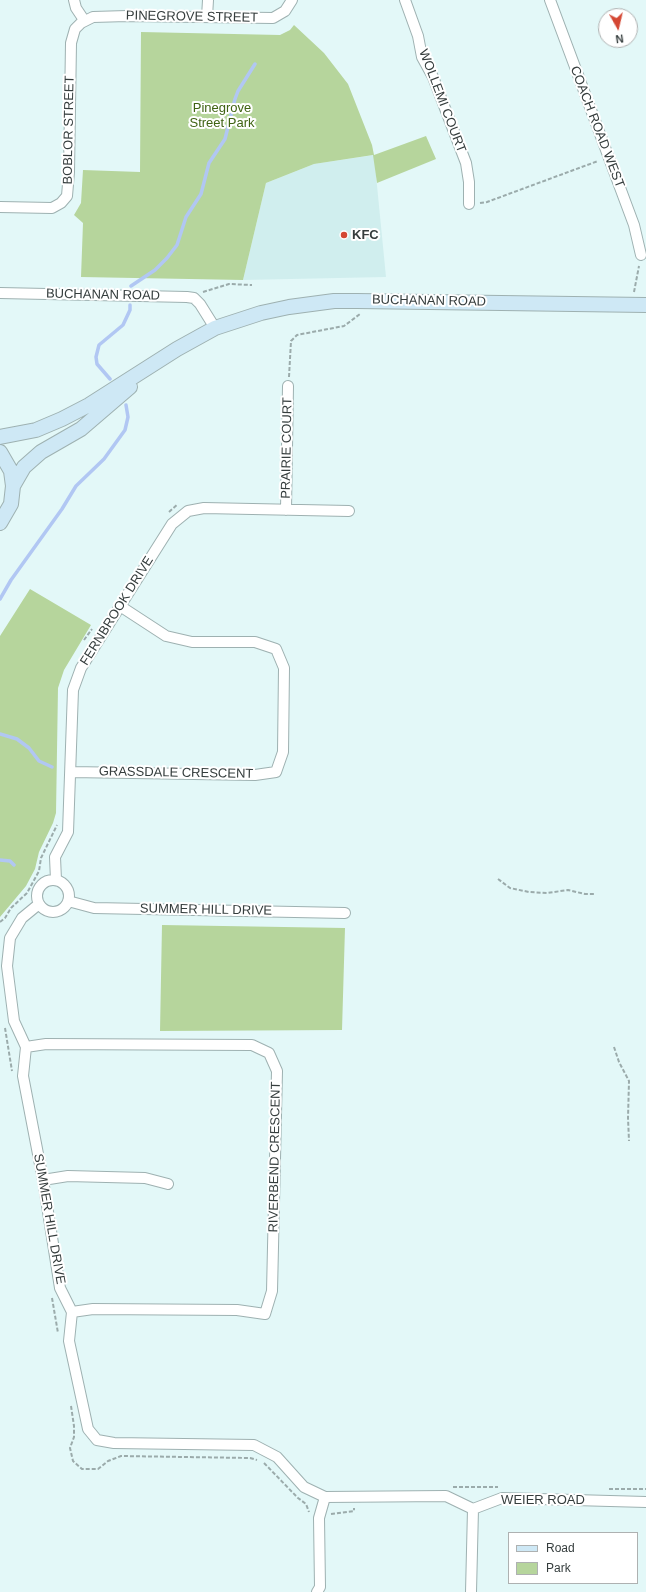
<!DOCTYPE html>
<style>
body{margin:0}
#map{position:relative;width:646px;height:1592px;overflow:hidden;background:#e3f8f8;font-family:Arial,sans-serif}
canvas{display:block}
.legend{position:absolute;left:508px;top:1532px;width:130px;height:52px;box-sizing:border-box;background:#fff;border:1px solid #aeb1b1;margin:0;padding:5px 7px;list-style:none;font-size:12px;color:#353d3d}
.legend li{display:flex;align-items:center;gap:8px;height:20px}
.legend b{width:20px;border:1px solid #aeb1b1}
.north{position:absolute;left:598px;top:8px;width:40px;height:40px;box-sizing:border-box;background:#fff;border:1px solid #aeb1b1;border-radius:50%;rotate:172deg;font-size:11px;font-weight:700;line-height:16px;text-align:center;color:#353d3d}
.north::after{content:'';display:block;margin:auto;width:14px;height:18px;background:#d44733;clip-path:polygon(50% 0,100% 100%,50% 72%,0 100%)}
</style>
<div id="map">
<canvas width="646" height="1592"></canvas>
<ul class="legend">
<li><b style="height:5px;background:#cee8f5"></b>Road</li>
<li><b style="height:11px;background:#b6d59c"></b>Park</li>
</ul>
<div class="north">N</div>
</div>
<script>
const ctx = document.querySelector('canvas').getContext('2d');
ctx.lineJoin = 'round';
function paint(path, color) { ctx.fillStyle = color; ctx.fill(path, 'evenodd'); }
const shape = rows => new Path2D(rows.map(r => 'M' + r).join(''));
function trace(path, color, width, dash) { ctx.strokeStyle = color; ctx.lineWidth = width; ctx.lineCap = dash ? 'butt' : 'round'; ctx.setLineDash(dash || []); ctx.stroke(path); }
function label(font, color, halo, rows, align = 'center') {
  ctx.font = font + ' Arial,sans-serif'; ctx.lineWidth = 4; ctx.setLineDash([]); ctx.textBaseline = 'middle'; ctx.strokeStyle = halo; ctx.fillStyle = color; for (const [text, x, y, turn = 0] of rows) {
    ctx.save(); ctx.translate(x, y); ctx.rotate((+turn || 0) * Math.PI / 180); ctx.textAlign = isNaN(turn) ? turn : align; if (halo) ctx.strokeText(text, 0, 0); ctx.fillText(text, 0, 0); ctx.restore();
  }
}
paint(shape([
 [374,155,386,277,243,280,266,183,314,164]
]), '#d0eeee');
paint(shape([
 [294,25,324,53,348,84,372,145,374,155,426,136,436,159,377,183,373,155,314,164,266,183,243,280,81,277,83,223,74,215,81,203,83,170,140,172,141,32,280,35,290,30],
 [30,589,91,625,64,670,58,688,56,813,53,823,39,852,35,869,26,886,0,917,0,636],
 [162,925,345,928,342,1030,160,1031]
]), '#b6d59c');
trace(shape([
 [131,286,155,270,167,258,177,245,186,217,201,194,209,163,225,139,235,99,238,91,255,64],
 [110,379,97,364,96,357,99,345,123,325,130,310,130,305],
 [0,599,11,580,62,509,76,486,104,459,125,430,128,417,126,405],
 [0,734,17,739,29,748,39,761,52,767],
 [0,860,10,861,14,865]
]), '#b1c7f3', 3.5);
const street = shape([
 [74,0,76,8,84,20],
 [405,0,418,36,422,57,433,77,466,163,469,182,469,204],
 [550,0,634,225,641,255],
 [207,17,208,0],
 [0,207,52,208,61,203,67,196,69,172,71,43,75,29,81,23,93,17,127,16,273,18,285,11,292,0],
 [0,293,187,297,194,298,200,304,215,328],
 [286,510,288,386],
 [71,772,255,775,276,772,283,752,284,668,276,649,255,642,192,642,166,636,120,606],
 [56,880,55,857,68,832,73,690,81,668,172,524,188,511,204,508,349,511],
 '37 896a16 16 0 1 1 32 0a16 16 0 1 1-32 0Z',
 [68,901,94,908,345,913],
 [39,904,22,918,10,938,7,966,14,1021,26,1047,23,1076,43,1180,60,1288,72,1312,69,1341,88,1429,97,1440,114,1443,254,1445,277,1457,304,1487,325,1497,446,1496,473,1509,502,1498,646,1502],
 [26,1047,46,1044,252,1045,269,1053,277,1071,272,1291,265,1314,237,1310,93,1309,72,1312],
 [43,1180,68,1176,145,1178,168,1184],
 [317,1592,320,1587,319,1518,325,1497],
 [471,1592,473,1509]
]);
const secondary = shape([
 [0,437,36,430,62,419,89,405,177,349,215,328,261,313,289,307,334,301,357,301,646,305],
 [0,452,11,471,13,486,11,504,0,523],
 [13,486,24,467,41,452,81,429,130,387]
]);
trace(street, '#9eb1b1', 12);
trace(secondary, '#9eb1b1', 16);
trace(shape([
 [480,203,487,202,598,161],
 [203,292,229,284,252,285],
 [634,292,639,266],
 [289,377,291,341,297,335,344,326,360,314],
 [169,512,178,504],
 [84,640,92,629],
 [498,879,510,888,529,892,547,893,568,890,585,894,594,894],
 [0,922,5,918,11,908,27,893,39,871,41,858,57,825],
 [5,1028,12,1071],
 [614,1047,619,1062,629,1081,628,1118,629,1141],
 [52,1298,58,1333],
 [71,1406,74,1426,74,1437,70,1448,73,1461,82,1469,98,1469,108,1461,121,1456,250,1458,257,1460],
 [264,1463,298,1498,306,1504,309,1512],
 [453,1487,498,1487],
 [609,1489,646,1489],
 [331,1514,354,1511,354,1508]
]), '#9babab', 2, [4, 2]);
trace(street, '#fff', 10);
trace(secondary, '#cee8f5', 14);
for (const [x, y, r, color] of [
 [344,235,4,"#d44733"]
]) { const dot = new Path2D(); dot.arc(x, y, r, 0, 2 * Math.PI); ctx.fillStyle = color; ctx.fill(dot); trace(dot, '#fff', 1.5); }
label('13px', '#353d3d', '#fff', [
 ["PINEGROVE STREET",192,17,1],
 ["WOLLEMI COURT",442,101,69],
 ["COACH ROAD WEST",597,127,69],
 ["BOBLOR STREET",69,130,-89],
 ["BUCHANAN ROAD",103,295,1],
 ["BUCHANAN ROAD",429,301,1],
 ["PRAIRIE COURT",287,448,-89],
 ["FERNBROOK DRIVE",117,611,-58],
 ["GRASSDALE CRESCENT",176,773,1],
 ["SUMMER HILL DRIVE",206,910,1],
 ["RIVERBEND CRESCENT",275,1157,-89],
 ["SUMMER HILL DRIVE",49,1219,80],
 ["WEIER ROAD",543,1500]
]);
label('13px', '#3f6313', '#fff', [
 ["Pinegrove",222,108],
 ["Street Park",222,123]
]);
label('bold 13px', '#353d3d', '#fff', [
 ["KFC",352,235]
], 'left');
</script>
